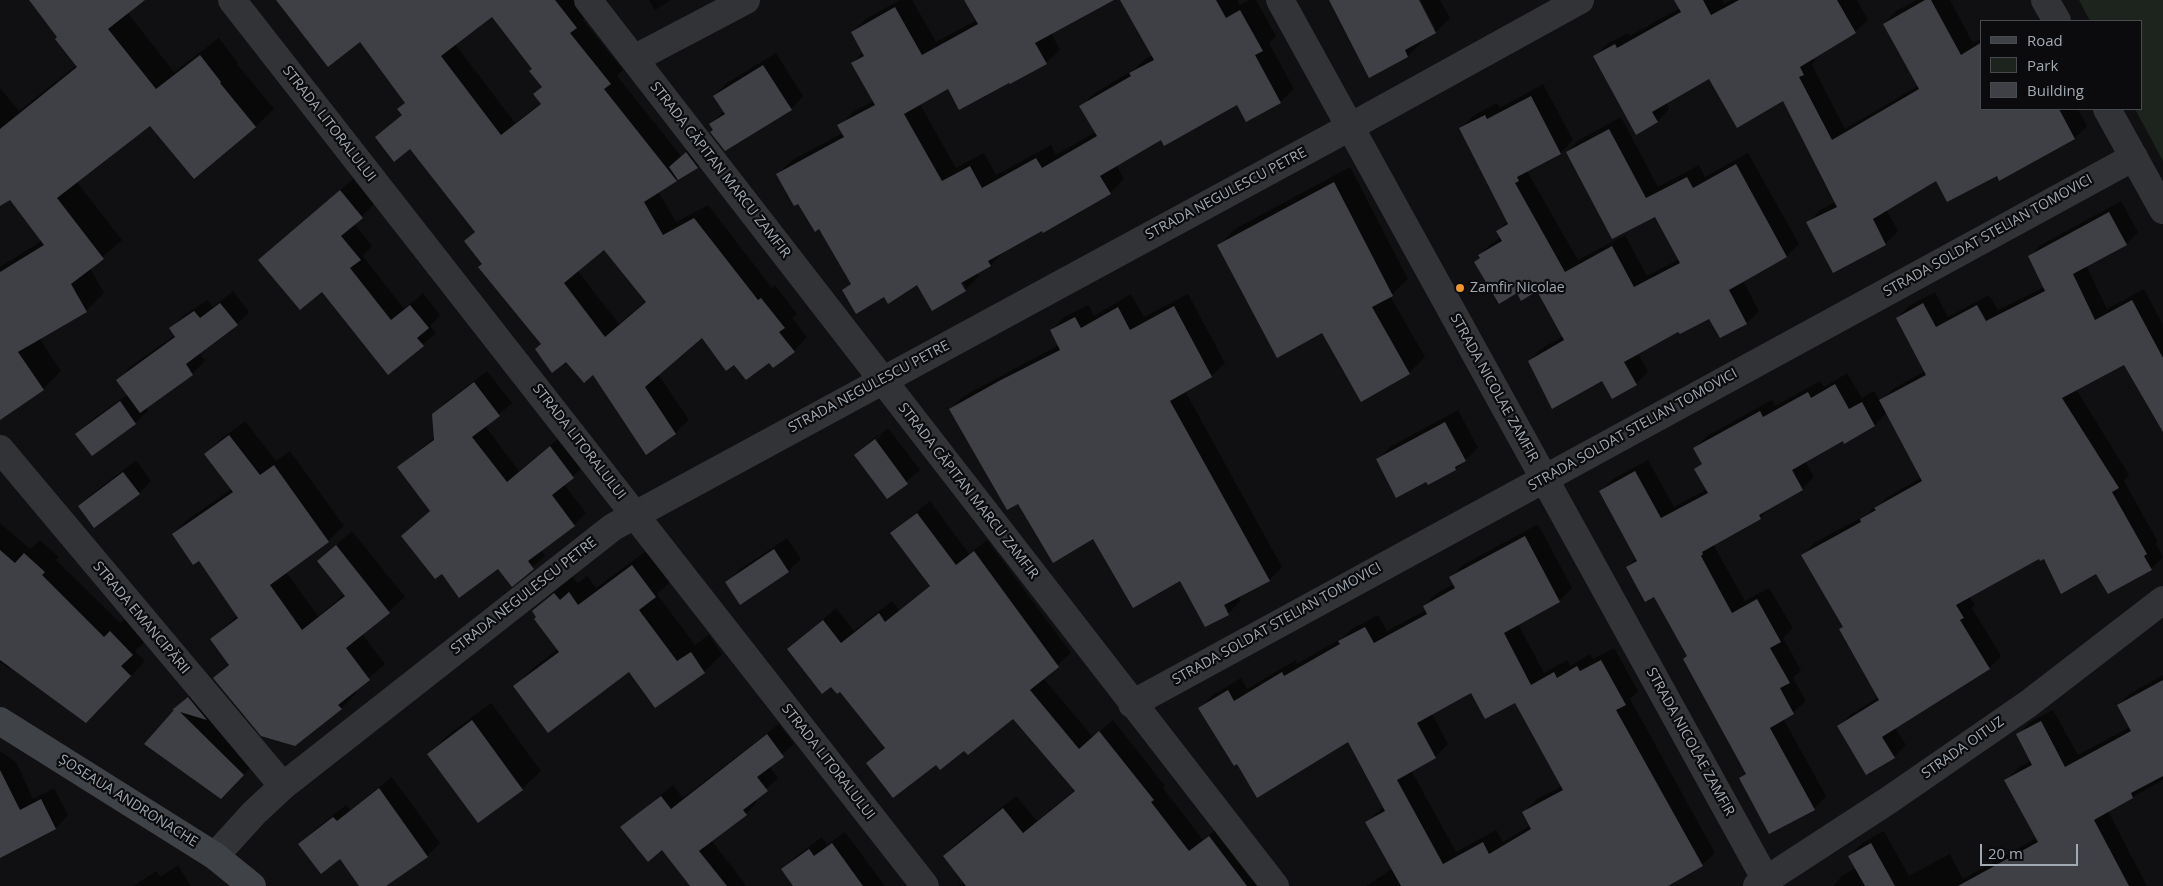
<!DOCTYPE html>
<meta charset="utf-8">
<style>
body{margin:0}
#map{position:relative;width:2163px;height:886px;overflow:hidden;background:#101012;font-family:"Open Sans",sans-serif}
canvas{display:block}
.legend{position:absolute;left:1980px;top:20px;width:162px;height:90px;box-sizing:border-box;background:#0b0b0d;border:1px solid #474a4f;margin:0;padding:6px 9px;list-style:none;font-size:15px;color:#a1a9b2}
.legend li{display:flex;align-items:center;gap:10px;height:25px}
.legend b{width:25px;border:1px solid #474a4f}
.scale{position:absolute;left:1980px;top:844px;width:98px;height:22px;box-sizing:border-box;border:2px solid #a1a9b2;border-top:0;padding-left:6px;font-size:15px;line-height:18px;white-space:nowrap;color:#a1a9b2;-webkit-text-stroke:4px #0b0b0d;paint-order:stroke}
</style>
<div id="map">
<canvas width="2163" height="886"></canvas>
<ul class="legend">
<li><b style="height:6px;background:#3f4246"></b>Road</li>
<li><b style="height:14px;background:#1d241d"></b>Park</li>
<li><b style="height:14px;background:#3f4045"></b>Building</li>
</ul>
<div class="scale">20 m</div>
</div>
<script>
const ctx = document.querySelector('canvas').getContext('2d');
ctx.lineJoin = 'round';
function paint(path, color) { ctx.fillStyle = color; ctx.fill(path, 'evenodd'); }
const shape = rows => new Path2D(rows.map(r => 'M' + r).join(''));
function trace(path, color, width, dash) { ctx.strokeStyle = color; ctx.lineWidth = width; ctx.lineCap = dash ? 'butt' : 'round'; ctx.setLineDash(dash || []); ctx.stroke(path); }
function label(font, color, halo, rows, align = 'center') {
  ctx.font = font + ' "Open Sans",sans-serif'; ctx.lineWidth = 4.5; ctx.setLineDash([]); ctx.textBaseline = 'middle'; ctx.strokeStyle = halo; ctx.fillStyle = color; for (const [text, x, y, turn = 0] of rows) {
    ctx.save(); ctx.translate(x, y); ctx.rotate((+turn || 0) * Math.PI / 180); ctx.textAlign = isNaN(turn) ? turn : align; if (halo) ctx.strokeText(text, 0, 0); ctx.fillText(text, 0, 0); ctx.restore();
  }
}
paint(shape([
 [2079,0,2163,0,2163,161,2135,109,2142,109,2142,21,2090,21]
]), '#1d241d');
paint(shape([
 [48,0,142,0,127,12,174,72,219,38,238,63,237,64,274,109,256,126,194,178,150,124,76,181,122,240,90,268,104,293,86,311,39,338,61,371,43,389,0,419,0,267,43,240,10,198,0,205,0,88,19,111,77,65,59,37],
 [355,0,579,0,589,14,583,20,623,70,617,76,681,156,688,149,716,149,698,167,658,191,676,222,708,205,772,288,775,285,797,314,792,318,807,337,794,351,769,361,734,363,702,337,658,374,689,420,675,433,647,453,593,374,566,360,542,344,466,241,475,231,410,147,376,137,403,114,399,109,406,102],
 [492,15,533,68,543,86,541,103,515,123,455,44],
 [604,248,646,301,619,324,577,270],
 [649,0,671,0,655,10],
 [900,0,912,0,936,42,977,20,966,0,1111,0,1051,33,1060,50,1046,63,949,87,920,104,956,168,984,153,996,175,1051,145,1056,155,1096,132,1081,106,1095,93,1135,69,1145,59,1153,55,1121,0,1237,0,1240,5,1250,0,1256,0,1276,36,1269,43,1294,89,1280,102,1237,103,1161,139,1116,165,1124,179,1110,193,1004,251,991,265,977,272,979,276,965,290,918,284,884,295,844,290,852,282,820,228,778,174,792,160,843,133,839,126,853,112,874,101,853,63,863,52,852,32,866,19],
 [960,277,966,288,963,288,957,278],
 [1330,0,1417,0,1433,29,1436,29,1420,0,1440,0,1450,18,1436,32,1421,40,1422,42,1408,56],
 [1675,0,1722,0,1724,4,1731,0,1857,0,1868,20,1855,32,1813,57,1815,61,1812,65,1845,129,1918,86,1884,24,1896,11,1917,0,1950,0,1973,43,1982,38,1982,109,2078,109,2087,126,2075,138,1997,174,1937,179,1886,209,1898,231,1885,244,1808,223,1820,210,1836,202,1783,100,1710,77,1666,102,1669,109,1657,122,1595,56,1607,44,1628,33,1630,36,1680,8],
 [776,53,803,96,791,109,715,130,711,124,724,111,714,96,727,83],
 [1543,84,1573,140,1561,153,1527,171,1578,260,1625,235,1647,276,1679,259,1656,215,1567,152,1579,140,1621,117,1658,187,1699,165,1705,177,1748,153,1799,244,1787,256,1743,281,1759,311,1747,323,1721,337,1710,317,1679,331,1638,353,1648,372,1636,384,1602,379,1529,361,1541,349,1563,336,1537,289,1517,292,1476,262,1481,257,1479,255,1492,243,1501,237,1498,231,1508,221,1461,128,1473,116,1497,103,1500,108],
 [1350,167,1408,279,1390,296,1425,357,1409,373,1322,332,1219,245,1235,229],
 [353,179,374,204,354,224,372,246,363,256,404,309,423,293,440,315,430,326,436,333,388,373,322,290,260,260],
 [2121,201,2138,232,2126,244,2086,265,2107,309,2144,289,2163,325,2163,428,2125,363,2076,389,2129,475,2124,481,2158,542,2156,544,2163,557,2151,569,2096,572,2039,557,1969,596,1975,605,1972,608,2001,656,1989,668,1895,728,1906,745,1894,757,1839,726,1850,715,1879,697,1841,629,1844,626,1803,555,1814,543,1866,515,1888,497,1922,477,1887,412,1875,425,1845,443,1843,439,1805,461,1814,477,1802,489,1771,506,1760,518,1713,544,1745,601,1769,588,1793,628,1783,638,1801,670,1793,678,1806,701,1784,720,1826,796,1814,809,1740,779,1746,772,1688,655,1655,595,1627,567,1637,558,1601,491,1613,479,1648,460,1674,507,1707,489,1696,469,1702,463,1694,449,1707,436,1772,400,1775,406,1820,381,1824,387,1847,373,1862,398,1874,391,1880,401,1893,389,1925,371,1897,318,1909,306,1935,292,1948,317,1989,295,1998,310,2045,287,2029,257,2041,245],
 [233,291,249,312,237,324,199,353,205,361,192,374,145,407,148,411,135,423,92,455,77,434,89,422,128,394,118,380,130,367,175,335,171,328,183,316,207,300,213,307],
 [1131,294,1144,317,1188,294,1225,363,1211,376,1185,391,1282,567,1269,580,1239,596,1241,600,1228,614,1181,579,1019,502,951,409,964,396,1059,345,1051,331,1064,317,1089,305,1094,316],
 [1222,599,1228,611,1225,611],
 [487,371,512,403,485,426,519,471,563,435,585,465,564,484,586,513,574,525,541,550,545,556,512,585,498,567,442,572,402,536,431,510,399,467,435,437,434,414,446,402],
 [1458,410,1478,448,1456,469,1428,484,1426,481,1378,459,1390,447],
 [245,421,276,461,290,451,344,526,328,541,286,572,318,616,345,594,318,561,352,531,405,597,362,634,385,664,354,691,356,693,341,709,214,678,229,663,211,639,237,616,200,559,173,534,188,519,232,489,205,455,221,439],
 [888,428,920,470,888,497,856,455],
 [879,434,881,436,868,446,868,443],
 [136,460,151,481,139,493,79,506,92,494],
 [930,501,969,554,987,540,1071,653,1043,678,1093,737,1113,720,1165,786,1163,788,1203,840,1222,824,1264,879,1257,886,959,886,964,881,944,856,957,843,1016,796,1037,821,1076,789,1014,717,964,749,867,763,885,746,840,690,789,649,836,608,854,631,892,601,899,610,931,585,892,533],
 [0,523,30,549,40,540,59,557,56,560,120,623,126,618,147,640,135,651,145,661,101,707,12,667,9,669,0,662],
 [1538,524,1572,588,1559,601,1518,624,1544,673,1567,660,1570,666,1590,654,1593,659,1614,648,1638,691,1630,699,1715,853,1702,865,1665,886,1366,886,1392,869,1366,822,1384,807,1348,741,1237,763,1200,708,1213,695,1241,678,1247,689,1296,660,1297,664,1342,638,1352,629,1378,615,1387,631,1426,610,1424,606,1437,593,1454,584,1450,578,1463,565],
 [1472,692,1515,701,1562,786,1537,799,1524,812,1531,825,1503,842,1496,830,1456,852,1411,770,1435,757,1448,744,1432,714],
 [787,538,801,559,788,571,740,603,727,582,739,570],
 [650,548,673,579,657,594,695,645,709,635,722,654,704,672,655,707,630,670,515,686,532,669,558,649,533,611,551,594,572,577,578,583,587,576,596,588],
 [2163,675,2163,780,2108,811,2147,886,1833,886,1843,875,1856,868,1850,856,1862,843,1884,831,1909,876,1950,854,1963,879,2037,838,2005,781,2018,768,2032,760,2018,735,2030,722,2053,710,2078,755,2130,727,2118,705,2131,693],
 [201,686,256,762,233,785,174,709],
 [491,703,541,771,522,789,478,821,428,754,447,736],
 [779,724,794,744,769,766,778,778,755,799,757,802,746,814,711,840,746,885,745,886,692,886,663,849,622,828,673,785,683,798],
 [0,751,16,762,33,799,54,788,68,815,56,828,0,857],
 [392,777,440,843,427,856,384,886,361,886,341,857,300,844,312,832,346,805,350,810],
 [845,832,885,886,795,886,783,870,795,857,822,837,827,845],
 [178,865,191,886,133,886,157,871,160,877]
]), '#0007');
paint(shape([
 [29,0,145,0,108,29,156,89,200,55,221,82,220,83,256,127,194,179,150,126,57,198,104,259,71,284,87,312,18,352,44,390,0,420,0,272,44,245,10,200,0,206,0,129,77,67,55,39,57,37],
 [276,0,555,0,577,28,570,33,611,84,604,89,677,181,644,202,663,235,694,218,758,300,761,298,785,328,779,332,795,352,773,368,769,363,746,380,734,365,726,371,702,338,645,387,676,434,646,455,593,375,584,383,566,362,552,373,535,349,541,344,478,267,482,264,464,241,475,232,410,149,394,162,375,137,402,115,397,109,405,103,360,42,328,67],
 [492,17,532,69,529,71,542,87,533,94,541,104,501,135,441,56],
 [604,250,646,302,605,337,564,283],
 [964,0,1114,0,1035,43,1047,64,1010,84,1009,83,959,110,948,89,904,114,942,181,970,166,982,188,1036,158,1042,168,1097,136,1079,106,1131,76,1129,73,1154,60,1120,0,1216,0,1226,18,1240,10,1263,51,1255,55,1281,103,1246,122,1237,105,1164,146,1161,140,1100,176,1111,194,1043,233,1042,231,988,261,991,266,961,283,966,291,932,311,917,285,888,304,884,297,856,314,842,290,851,284,819,229,815,232,798,204,794,206,776,174,844,137,837,125,875,105,851,63,864,56,851,32,895,7,922,55,978,24],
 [1329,0,1419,0,1436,33,1405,50,1408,57,1369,78],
 [1674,0,1703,0,1711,15,1739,0,1837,0,1856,33,1800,67,1804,75,1799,77,1832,140,1919,89,1883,24,1925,0,1931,0,1961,55,1982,42,1982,109,2059,109,2075,139,1999,181,1997,176,1947,202,1936,181,1873,219,1886,245,1833,273,1806,222,1837,207,1783,101,1737,128,1709,79,1652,112,1658,122,1636,135,1593,56,1615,44,1617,48,1681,12],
 [763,65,792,110,725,151,710,132,713,130,709,124,725,114,713,96],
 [1531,96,1561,154,1517,177,1519,181,1515,183,1565,272,1612,246,1634,287,1680,263,1655,217,1612,239,1566,152,1609,129,1646,198,1687,177,1693,188,1736,164,1787,257,1729,290,1747,324,1720,338,1709,319,1680,334,1678,332,1624,362,1637,385,1612,399,1602,381,1552,409,1528,361,1564,340,1537,291,1521,301,1517,293,1499,304,1474,262,1480,258,1478,255,1502,241,1496,231,1508,224,1459,128,1485,115,1487,119],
 [686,152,698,168,678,180,669,167],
 [1334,182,1393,296,1372,307,1410,374,1361,402,1322,333,1277,358,1217,245],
 [340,190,363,218,341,236,361,260,350,268,391,320,410,305,429,328,417,338,424,346,388,375,322,292,300,310,258,260],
 [2109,212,2127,245,2073,274,2095,320,2132,300,2163,358,2163,432,2124,365,2062,398,2119,488,2112,492,2147,554,2144,556,2152,570,2108,594,2096,574,2061,594,2044,559,2040,561,2039,559,1956,605,1964,618,1960,620,1990,669,1882,737,1895,758,1866,775,1837,726,1879,700,1839,629,1843,627,1801,555,1861,522,1860,519,1876,510,1874,508,1922,481,1879,400,1926,375,1896,318,1923,303,1936,327,1977,305,1986,321,2045,291,2028,256],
 [220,303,238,325,186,364,193,375,140,413,116,380,175,337,169,328,194,311,200,318],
 [1174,306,1212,377,1170,401,1270,581,1224,605,1229,615,1205,627,1180,581,1133,608,1093,539,1053,563,1018,504,1007,510,949,409,999,381,1060,350,1050,330,1075,317,1081,328,1118,307,1130,330],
 [474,382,500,416,472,437,507,482,550,446,574,478,552,495,575,526,528,561,534,569,512,587,498,569,459,598,442,574,435,579,401,536,430,511,397,467,434,440,432,414],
 [1835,384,1849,409,1862,402,1875,426,1844,444,1843,441,1792,470,1803,490,1759,515,1761,519,1702,552,1703,554,1701,556,1732,613,1757,599,1781,642,1770,648,1790,683,1780,688,1794,714,1770,728,1815,810,1769,834,1739,778,1746,774,1683,659,1687,656,1654,597,1645,602,1626,567,1637,561,1599,491,1635,471,1661,518,1708,493,1694,469,1702,464,1693,448,1760,411,1763,417,1808,392,1811,398],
 [120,401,136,424,92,456,75,434],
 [1445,422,1466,461,1455,467,1456,470,1428,485,1426,482,1396,498,1376,459],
 [229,435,260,475,274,465,329,542,270,585,302,630,345,596,317,561,336,545,390,613,346,648,370,680,338,705,342,709,295,746,261,736,213,678,229,665,210,639,238,618,199,561,193,565,172,534,233,492,204,454],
 [875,439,908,484,887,499,854,455],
 [123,472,140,494,94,528,78,506],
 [917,513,956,565,974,551,1059,667,1030,690,1079,749,1099,731,1154,800,1151,802,1189,851,1209,836,1247,886,966,886,943,856,1003,808,1023,833,1075,791,1013,719,968,755,964,751,940,770,936,765,893,798,866,763,885,748,840,692,837,694,831,687,822,694,787,649,823,620,841,643,879,613,885,622,930,586,890,533],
 [1525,536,1560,602,1504,633,1531,685,1554,672,1557,678,1577,666,1580,671,1601,660,1626,705,1616,710,1703,866,1668,886,1401,886,1365,822,1385,811,1348,742,1257,798,1237,764,1234,766,1198,708,1228,690,1234,701,1282,672,1284,676,1340,644,1338,641,1365,627,1374,643,1427,614,1423,606,1455,588,1449,577],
 [1471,693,1485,719,1515,703,1563,790,1522,812,1531,829,1489,854,1483,842,1443,864,1397,780,1436,758,1417,723],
 [774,549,789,572,740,605,725,582],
 [0,550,15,563,24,553,45,572,42,575,104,637,110,631,133,655,121,666,131,676,86,723,0,660],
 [632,565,656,597,639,610,677,661,691,652,705,673,655,708,629,672,548,733,513,686,559,652,534,619,536,617,532,611,554,593,560,600,569,592,578,605],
 [2163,680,2163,776,2131,793,2133,798,2094,820,2129,886,1958,886,2038,842,2004,780,2032,765,2016,734,2041,721,2065,767,2131,731,2117,705],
 [188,697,207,720,180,712,244,775,221,799,144,744,174,710,172,710],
 [472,720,523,790,478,823,427,754],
 [767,734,784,757,757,777,768,791,743,810,747,815,699,851,727,886,690,886,662,850,648,862,620,827,661,796,671,809],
 [0,770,20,810,41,799,56,829,0,858],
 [379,788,428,857,386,886,359,886,340,859,321,874,298,844,333,817,337,821],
 [832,843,863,886,793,886,781,869,809,849,814,856],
 [1871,843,1895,886,1865,886,1848,856]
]), '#3f4045');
trace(shape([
 [588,0,1275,886],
 [1280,0,1766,880],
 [2045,0,2057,21],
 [634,59,746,0],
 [2107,109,2163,210],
 [0,449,283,786],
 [1132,704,2134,157],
 [215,856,254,813,283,786,613,527,1350,127,1580,0]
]), '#313336', 28);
trace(shape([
 [232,0,925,886],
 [1757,886,1889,800,2028,704,2163,600]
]), '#313336', 28);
trace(shape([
 [0,721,215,856,252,886]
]), '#3f4246', 28);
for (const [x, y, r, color] of [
 [1460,288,5,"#f0952a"]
]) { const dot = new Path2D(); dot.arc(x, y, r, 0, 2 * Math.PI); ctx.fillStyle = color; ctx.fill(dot); trace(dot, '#0b0b0d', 2); }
label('14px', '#a1a9b2', '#0b0b0d', [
 ["STRADA LITORALULUI",329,124,52],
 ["STRADA CĂPITAN MARCU ZAMFIR",720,170,52],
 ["STRADA NEGULESCU PETRE",1226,194,-28],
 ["STRADA SOLDAT STELIAN TOMOVICI",1988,236,-29],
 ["STRADA NEGULESCU PETRE",869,387,-28],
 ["STRADA NICOLAE ZAMFIR",1494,388,61],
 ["STRADA SOLDAT STELIAN TOMOVICI",1633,430,-29],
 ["STRADA LITORALULUI",579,442,52],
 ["STRADA CĂPITAN MARCU ZAMFIR",968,491,52],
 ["STRADA NEGULESCU PETRE",524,596,-38],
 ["STRADA EMANCIPĂRII",141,618,50],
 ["STRADA SOLDAT STELIAN TOMOVICI",1277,624,-29],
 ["STRADA NICOLAE ZAMFIR",1690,742,61],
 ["STRADA OITUZ",1963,748,-35],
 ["STRADA LITORALULUI",828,762,52],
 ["ȘOSEAUA ANDRONACHE",128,801,32]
]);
label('14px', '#a1a9b2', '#0b0b0d', [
 ["Zamfir Nicolae",1470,288]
], 'left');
</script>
